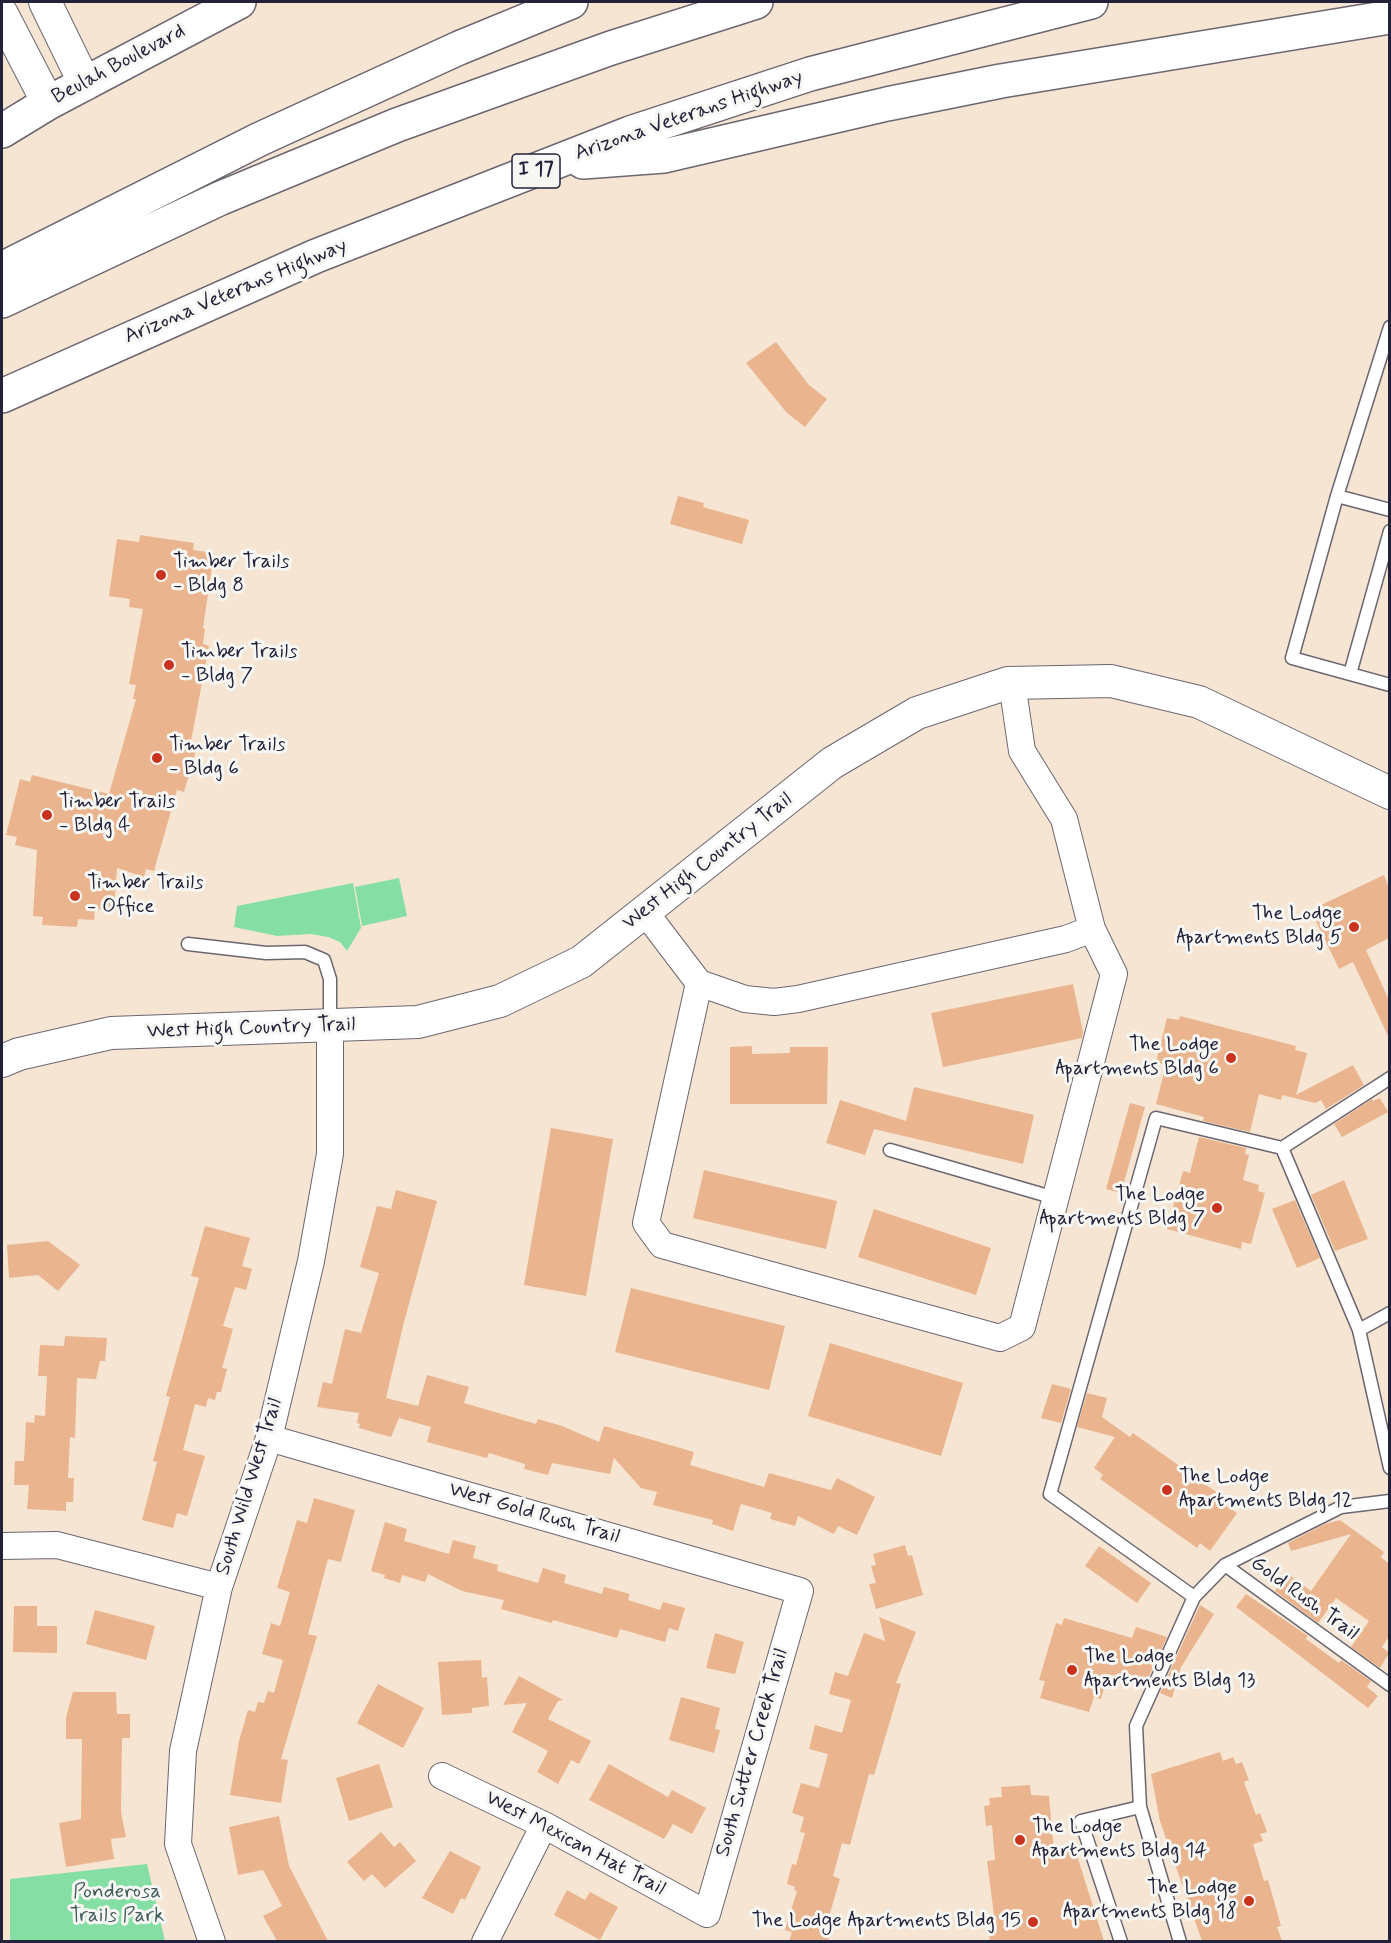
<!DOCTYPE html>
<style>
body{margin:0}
#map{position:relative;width:1391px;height:1943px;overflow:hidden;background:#f5e5d2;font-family:Mynerve,sans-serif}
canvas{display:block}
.frame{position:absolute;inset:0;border:3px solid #22223b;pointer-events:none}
</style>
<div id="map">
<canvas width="1391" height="1943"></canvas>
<div class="frame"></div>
</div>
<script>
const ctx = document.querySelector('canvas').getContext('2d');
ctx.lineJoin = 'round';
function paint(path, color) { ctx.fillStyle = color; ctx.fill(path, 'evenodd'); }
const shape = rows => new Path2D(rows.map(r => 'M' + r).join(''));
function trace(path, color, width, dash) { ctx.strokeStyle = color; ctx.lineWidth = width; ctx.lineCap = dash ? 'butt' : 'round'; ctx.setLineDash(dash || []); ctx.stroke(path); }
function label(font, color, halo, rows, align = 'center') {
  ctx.font = font + ' Mynerve,sans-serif'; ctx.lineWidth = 6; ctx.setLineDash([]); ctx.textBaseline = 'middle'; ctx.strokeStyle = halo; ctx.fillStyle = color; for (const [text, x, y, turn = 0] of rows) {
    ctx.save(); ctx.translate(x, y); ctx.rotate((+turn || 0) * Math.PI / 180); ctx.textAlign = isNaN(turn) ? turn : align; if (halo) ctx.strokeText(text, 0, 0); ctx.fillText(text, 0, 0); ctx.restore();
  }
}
paint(shape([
 [399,878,407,916,362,926,355,887],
 [353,883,361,928,347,951,340,942,328,937,311,934,277,936,234,927,237,906],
 [147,1864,165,1941,10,1941,10,1879]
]), '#85dfa5');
paint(shape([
 [776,342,809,385,827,399,805,427,787,413,746,363],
 [678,496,704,503,703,507,749,520,742,544,670,524],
 [140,535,194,543,193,550,214,553,203,628,205,629,203,644,209,646,191,741,198,743,184,792,177,790,154,871,146,869,144,877,117,868,114,910,95,909,94,920,78,919,77,927,42,925,43,917,33,916,37,850,15,845,17,837,6,835,20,779,30,782,32,775,109,794,136,699,133,699,136,685,129,684,143,609,129,607,130,599,109,596,117,539,139,542],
 [1384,875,1389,888,1389,938,1366,950,1389,1000,1389,1038,1353,962,1339,969,1313,915,1319,912,1317,907],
 [1073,984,1083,1032,1082,1038,943,1067,931,1013],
 [1180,1016,1296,1046,1295,1050,1307,1053,1296,1095,1353,1065,1364,1085,1326,1109,1321,1100,1315,1103,1282,1095,1281,1100,1259,1094,1250,1132,1203,1121,1204,1117,1156,1104,1166,1065,1156,1062,1167,1018,1179,1020],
 [752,1046,752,1054,790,1053,790,1047,828,1047,827,1104,730,1104,730,1047],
 [914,1087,1034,1115,1023,1164,874,1129,865,1155,826,1143,840,1100,906,1121],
 [1380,1098,1388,1112,1342,1137,1334,1124,1372,1099,1373,1101],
 [1130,1103,1145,1107,1121,1193,1106,1189],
 [551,1128,613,1139,586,1296,524,1285],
 [1199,1137,1246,1148,1245,1154,1249,1155,1243,1180,1259,1185,1258,1191,1265,1193,1251,1244,1242,1242,1241,1249,1167,1229,1183,1171,1190,1173],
 [704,1170,837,1201,826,1249,693,1218],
 [1344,1180,1368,1239,1335,1251,1311,1195],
 [396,1190,437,1201,404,1322,386,1398,418,1406,427,1375,469,1387,464,1403,536,1424,538,1419,562,1426,599,1442,604,1426,694,1452,690,1465,764,1487,769,1473,831,1490,837,1478,875,1497,857,1535,838,1526,834,1534,798,1516,795,1526,770,1519,772,1513,741,1504,733,1531,712,1524,713,1520,653,1505,657,1492,641,1488,614,1458,610,1474,552,1463,548,1475,524,1469,525,1464,489,1453,487,1458,427,1442,431,1427,399,1418,391,1437,359,1428,360,1424,357,1423,359,1413,317,1407,323,1382,332,1384,345,1329,361,1333,379,1273,360,1267,377,1206,391,1209],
 [1295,1200,1320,1258,1297,1268,1272,1209],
 [874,1209,991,1248,976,1295,858,1257],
 [205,1226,250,1238,242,1266,252,1269,246,1290,235,1287,223,1326,233,1329,222,1368,227,1369,221,1392,217,1392,215,1400,208,1398,206,1407,195,1404,183,1450,205,1456,187,1516,177,1513,173,1528,142,1520,157,1462,153,1461,170,1397,166,1396,199,1278,191,1276],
 [48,1241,80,1265,58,1291,38,1275,9,1278,7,1245],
 [631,1288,785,1326,769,1390,615,1352],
 [65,1336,107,1338,105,1361,100,1361,96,1379,77,1378,75,1438,70,1437,68,1478,74,1478,73,1502,66,1502,66,1511,27,1509,29,1485,14,1485,15,1461,24,1461,26,1422,34,1423,35,1415,45,1416,47,1376,38,1376,40,1345,64,1346],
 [830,1343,963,1383,941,1456,808,1416],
 [1052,1384,1071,1389,1061,1423,1041,1418],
 [1087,1393,1107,1398,1102,1417,1130,1437,1133,1433,1229,1501,1226,1506,1237,1513,1210,1551,1200,1543,1197,1548,1100,1479,1103,1475,1094,1468,1115,1437,1077,1427],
 [314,1498,355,1510,341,1562,328,1559,308,1634,317,1636,281,1759,288,1760,281,1803,230,1795,239,1741,248,1710,255,1712,258,1702,264,1703,268,1691,274,1693,283,1660,262,1654,271,1623,280,1626,290,1592,277,1588,297,1520,307,1523],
 [1340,1520,1384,1552,1381,1557,1389,1564,1389,1636,1382,1647,1389,1653,1380,1668,1351,1647,1369,1621,1336,1598,1318,1623,1275,1591,1288,1574,1311,1591,1351,1534,1291,1551,1288,1543,1325,1524],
 [385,1522,407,1529,404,1541,449,1554,453,1540,476,1546,473,1558,498,1565,497,1571,538,1583,543,1568,566,1575,564,1583,602,1594,604,1587,630,1594,628,1600,660,1610,663,1602,685,1608,678,1631,669,1628,665,1642,620,1629,617,1638,553,1620,552,1623,501,1609,504,1600,462,1591,428,1574,425,1582,402,1575,400,1583,384,1578,385,1575,371,1571],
 [905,1545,908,1556,912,1555,923,1595,876,1609,869,1584,876,1583,871,1566,876,1565,873,1554],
 [1099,1546,1151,1583,1137,1603,1085,1566],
 [1246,1594,1308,1636,1306,1639,1339,1663,1341,1660,1371,1681,1367,1687,1378,1696,1368,1708,1236,1607],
 [1200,1605,1214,1614,1181,1667,1172,1698,1160,1693],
 [14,1606,37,1606,37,1626,57,1626,57,1653,13,1652],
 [95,1610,155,1626,146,1660,86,1644],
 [879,1617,916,1632,896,1683,901,1684,874,1775,869,1774,850,1845,842,1843,833,1876,840,1879,828,1920,833,1922,828,1941,789,1941,792,1932,785,1930,797,1891,794,1890,795,1887,787,1884,792,1864,796,1865,805,1833,800,1832,804,1817,792,1813,801,1783,819,1788,828,1754,809,1749,815,1725,842,1733,851,1700,829,1694,835,1672,848,1676,864,1633,885,1641],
 [1064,1618,1132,1638,1136,1627,1167,1637,1144,1687,1108,1674,1101,1699,1094,1697,1089,1712,1040,1698,1045,1681,1039,1680,1049,1646,1056,1623,1062,1625],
 [715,1633,744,1642,735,1674,706,1668],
 [481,1660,482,1678,487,1677,489,1706,472,1708,472,1713,442,1715,438,1662],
 [519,1676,563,1700,558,1701,548,1719,591,1741,579,1764,571,1760,558,1784,537,1772,548,1751,512,1732,527,1703,503,1705],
 [378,1684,424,1708,403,1748,357,1723],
 [73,1692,116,1692,117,1714,130,1714,130,1738,122,1738,121,1812,126,1837,111,1839,114,1859,66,1867,59,1823,81,1819,82,1739,66,1739,66,1717],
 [681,1697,720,1708,715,1729,720,1730,714,1753,669,1740],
 [1220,1752,1223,1761,1233,1757,1236,1764,1242,1762,1249,1780,1244,1782,1256,1815,1260,1813,1267,1832,1260,1834,1263,1841,1253,1844,1264,1881,1268,1880,1274,1901,1281,1926,1277,1927,1282,1941,1202,1941,1160,1821,1151,1774],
 [379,1764,393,1807,349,1821,336,1778],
 [609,1764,668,1797,672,1790,706,1808,692,1834,673,1824,664,1839,589,1800],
 [1030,1785,1031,1795,1049,1796,1054,1853,1074,1846,1104,1941,990,1941,986,1917,994,1915,987,1861,995,1860,992,1825,986,1826,984,1806,990,1805,989,1798,1002,1797,1001,1787],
 [279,1816,289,1866,328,1941,277,1941,263,1916,282,1906,263,1870,238,1875,229,1827],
 [381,1832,394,1847,400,1842,416,1861,385,1888,372,1874,364,1881,347,1862],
 [450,1851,481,1867,465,1900,461,1898,453,1914,422,1898],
 [567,1890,585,1900,590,1892,618,1907,600,1940,554,1915]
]), '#eab58e');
const service = shape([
 [1337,496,1390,327],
 [1390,510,1337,496,1292,658,1390,685],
 [1350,674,1390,531],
 [188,944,266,953,305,952,324,960,330,979,330,1026],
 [1282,1148,1390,1078],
 [890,1150,1055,1198],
 [1359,1330,1390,1313],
 [1225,1565,1390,1685],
 [1194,1597,1050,1494,1156,1118,1282,1148,1359,1330,1390,1468],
 [1121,1942,1081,1821,1140,1807],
 [1180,1942,1140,1807,1136,1726,1194,1597,1225,1565,1341,1507,1390,1501]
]);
const minor = shape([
 [1012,683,1022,751,1064,819,1092,929,1114,974,1022,1327,1000,1338,662,1245,646,1223,699,983,745,999,774,1002,798,999,1066,939,1092,929],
 [645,912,699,983],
 [269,1438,800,1591,707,1914,544,1825,442,1776],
 [2,1546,57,1545,219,1587],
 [212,1942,178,1844,183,1751,219,1587,269,1438,311,1261,330,1154,330,1027],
 [485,1942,544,1825]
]);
const tertiary = shape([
 [45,2,85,84],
 [2,14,48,103],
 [2,1061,19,1054,111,1033,418,1022,500,1001,581,962,832,763,917,713,1008,683,1111,681,1199,702,1390,793]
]);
const secondary = shape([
 [2,131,48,103,239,2]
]);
const motorway = shape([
 [583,162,664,156,887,104,1001,81,1390,17],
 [2,269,260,139,459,48,571,2],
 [2,301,221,198,397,125,611,48,756,2],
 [2,396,316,256,630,133,810,74,1091,2]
]);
trace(service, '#6c6670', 15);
trace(minor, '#6c6670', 28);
trace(tertiary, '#6c6670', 34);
trace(secondary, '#6c6670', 36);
trace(motorway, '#6c6670', 36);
trace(service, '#fff', 12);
trace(minor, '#fff', 26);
trace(tertiary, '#fff', 32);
trace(secondary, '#fff', 33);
trace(motorway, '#fff', 33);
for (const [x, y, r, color] of [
 [161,575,6,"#c8321e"],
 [169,665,6,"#c8321e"],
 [157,758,6,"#c8321e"],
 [47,815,6,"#c8321e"],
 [75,896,6,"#c8321e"],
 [1354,927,6,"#c8321e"],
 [1231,1058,6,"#c8321e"],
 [1217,1208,6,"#c8321e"],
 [1167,1490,6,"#c8321e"],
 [1072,1670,6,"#c8321e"],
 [1020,1840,6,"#c8321e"],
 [1249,1901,6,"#c8321e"],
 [1033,1922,6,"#c8321e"]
]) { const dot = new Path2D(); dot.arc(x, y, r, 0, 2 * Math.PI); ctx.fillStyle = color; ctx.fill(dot); trace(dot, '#f6f6f2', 2); }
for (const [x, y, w] of [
 [536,171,48]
]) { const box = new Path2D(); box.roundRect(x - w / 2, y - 17, w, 34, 4.5); ctx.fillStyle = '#f6f6f2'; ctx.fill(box); trace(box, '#22223b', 1.5); }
label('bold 20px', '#22223b', null, [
 ["I 17",536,171]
]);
label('21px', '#22223b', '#f6f6f2', [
 ["Beulah Boulevard",119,65,-28],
 ["Arizona Veterans Highway",689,116,-19],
 ["Arizona Veterans Highway",236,292,-23],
 ["West High Country Trail",708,862,-38],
 ["West High Country Trail",251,1029,-2],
 ["South Wild West Trail",250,1487,-73],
 ["West Gold Rush Trail",534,1514,16],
 ["Gold Rush Trail",1304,1599,36],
 ["South Sutter Creek Trail",753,1753,-74],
 ["West Mexican Hat Trail",575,1844,28]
]);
label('21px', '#22223b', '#f6f6f2', [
 ["Timber Trails",173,563],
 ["- Bldg 8",173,587],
 ["Timber Trails",181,653],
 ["- Bldg 7",181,677],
 ["Timber Trails",169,746],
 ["- Bldg 6",169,770],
 ["Timber Trails",59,803],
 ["- Bldg 4",59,827],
 ["Timber Trails",87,884],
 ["- Office",87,908],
 ["The Lodge",1342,915,"right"],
 ["Apartments Bldg 5",1342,939,"right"],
 ["The Lodge",1219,1046,"right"],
 ["Apartments Bldg 6",1219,1070,"right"],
 ["The Lodge",1205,1196,"right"],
 ["Apartments Bldg 7",1205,1220,"right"],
 ["The Lodge",1179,1478],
 ["Apartments Bldg 12",1179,1502],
 ["The Lodge",1084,1658],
 ["Apartments Bldg 13",1084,1682],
 ["The Lodge",1032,1828],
 ["Apartments Bldg 14",1032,1852],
 ["The Lodge",1237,1889,"right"],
 ["Apartments Bldg 18",1237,1913,"right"],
 ["The Lodge Apartments Bldg 15",1021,1922,"right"]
], 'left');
label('21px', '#405b5b', '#f6f6f2', [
 ["Ponderosa",117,1893],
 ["Trails Park",117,1917]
]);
</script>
